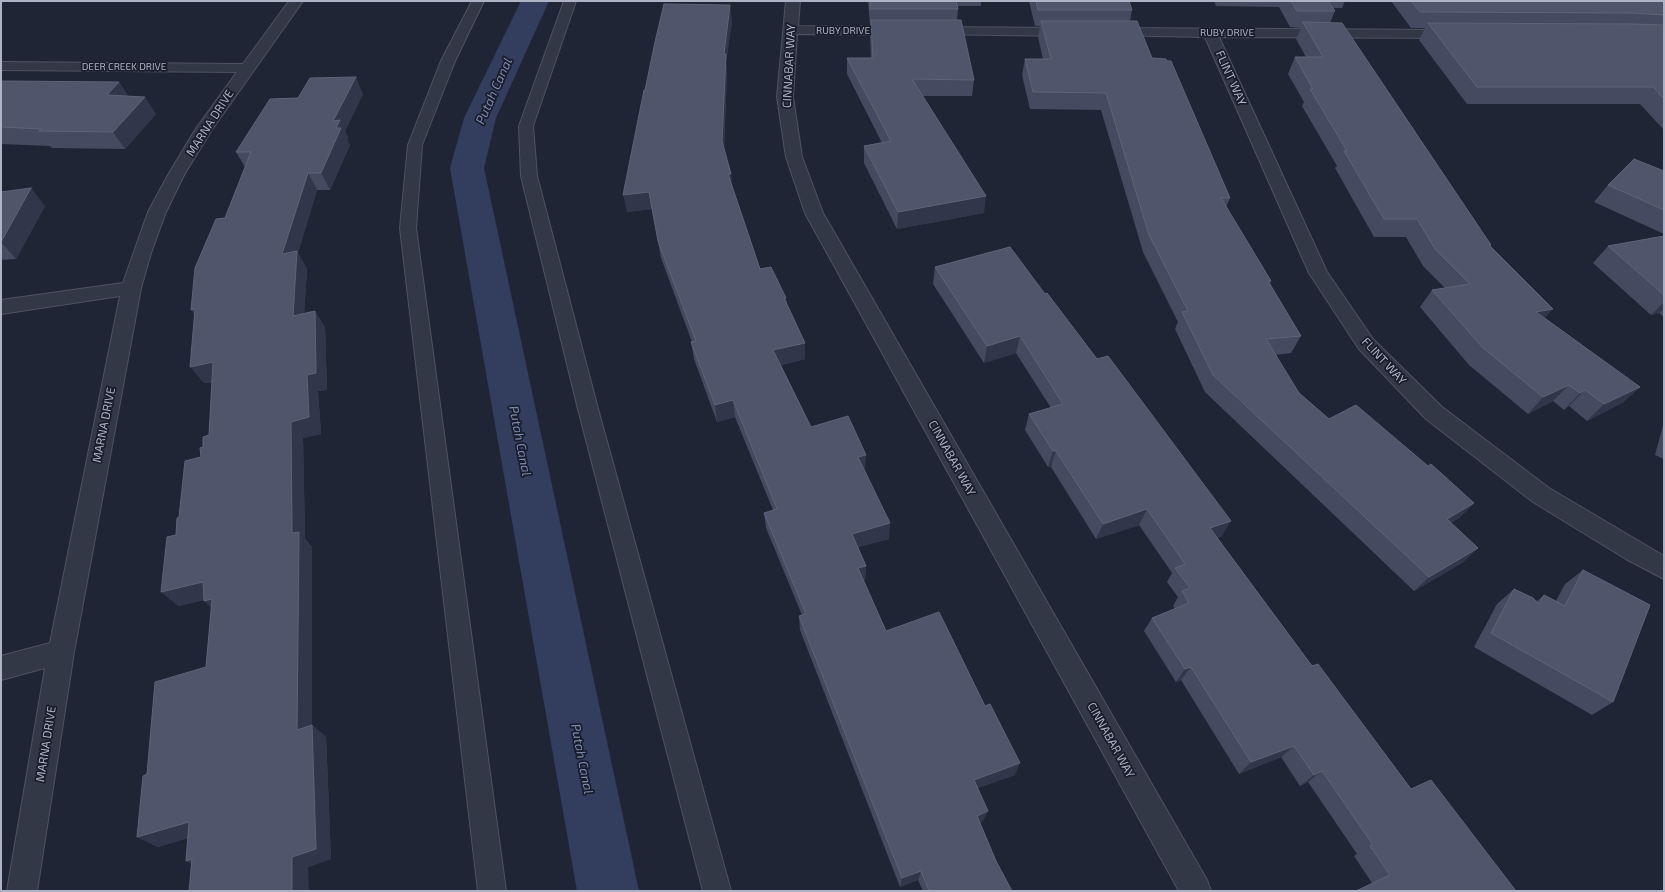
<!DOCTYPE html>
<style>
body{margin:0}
#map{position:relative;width:1665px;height:892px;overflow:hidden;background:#202536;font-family:"Exo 2",sans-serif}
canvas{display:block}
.frame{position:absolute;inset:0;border:2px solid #adb2c4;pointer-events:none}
</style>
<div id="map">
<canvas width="1665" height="892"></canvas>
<div class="frame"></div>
</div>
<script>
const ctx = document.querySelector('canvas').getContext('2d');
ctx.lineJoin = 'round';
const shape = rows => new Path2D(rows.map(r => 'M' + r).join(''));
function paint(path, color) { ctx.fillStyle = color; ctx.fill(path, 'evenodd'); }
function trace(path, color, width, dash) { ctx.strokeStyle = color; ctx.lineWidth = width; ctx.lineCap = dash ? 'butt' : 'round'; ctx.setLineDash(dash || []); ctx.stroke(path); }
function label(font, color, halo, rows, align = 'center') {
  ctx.font = font + ' "Exo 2",sans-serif'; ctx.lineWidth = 3.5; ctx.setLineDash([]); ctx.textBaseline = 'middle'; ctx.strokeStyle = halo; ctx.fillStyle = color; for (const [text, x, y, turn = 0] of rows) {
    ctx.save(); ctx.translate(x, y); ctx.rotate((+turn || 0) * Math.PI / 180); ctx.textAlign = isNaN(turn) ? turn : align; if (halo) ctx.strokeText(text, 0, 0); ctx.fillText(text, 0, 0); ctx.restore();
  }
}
paint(shape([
 [521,1,549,1,496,118,484,168,639,891,577,891,450,168,464,118,521,1]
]), '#333d5e');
const lane = shape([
 [472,1,484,1,455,61,422,145,416,228,506,891,478,891,400,228,408,145,441,61,472,1],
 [564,1,576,1,533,126,537,176,598,409,731,891,703,891,578,409,521,176,519,126,564,1]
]);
const street = shape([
 [289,1,303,1,211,131,184,175,166,212,151,253,141,288,74,652,37,891,7,891,45,668,1,680,1,656,50,643,120,296,1,314,1,300,123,283,148,212,168,175,195,130,237,72,1,70,1,62,243,64,289,1],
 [786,1,800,1,798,26,900,27,905,28,907,31,905,34,900,35,797,34,793,97,802,157,823,213,1207,880,1211,891,1179,891,805,213,786,157,777,97,786,1],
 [934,27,1070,28,1075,29,1077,32,1075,35,1070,36,929,34,927,31,929,28,934,27],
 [1112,28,1452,30,1457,31,1459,34,1457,37,1452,38,1219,37,1327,272,1373,339,1442,407,1549,488,1664,556,1664,579,1626,559,1533,502,1426,419,1359,349,1309,273,1205,37,1107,35,1105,32,1107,29,1112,28]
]);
trace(lane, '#4e5262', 2);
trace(street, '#4e5262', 2);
paint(lane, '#333847');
paint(street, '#333847');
paint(shape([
 [868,1,981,1,981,6,957,6,958,9,957,20,974,80,972,96,922,96,984,213,897,229,864,163,864,146,882,143,847,74,847,58,871,58,870,36,871,25,870,25],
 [1029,1,1129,1,1132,10,1130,21,1152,58,1230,198,1226,207,1271,281,1270,284,1301,336,1291,353,1275,355,1299,393,1329,419,1428,466,1474,503,1459,518,1451,523,1478,548,1462,563,1414,591,1205,392,1175,329,1178,322,1143,252,1101,110,1030,109,1022,75,1025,59,1043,59,1038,37,1040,26,1035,26],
 [1214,1,1345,1,1342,8,1333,8,1335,11,1330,23,1491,245,1490,246,1545,318,1640,387,1622,403,1587,421,1569,406,1564,410,1553,401,1528,414,1469,365,1420,307,1432,290,1445,288,1423,266,1406,237,1374,237,1335,168,1337,166,1302,106,1304,102,1288,74,1295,57,1306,57,1296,39,1301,28,1290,27,1279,7,1216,6],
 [1391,1,1664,1,1664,130,1640,104,1467,104,1419,40,1425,28,1411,28],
 [732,21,726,62,727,71,724,149,731,174,732,188,760,269,786,298,787,304,805,359,781,365,811,427,865,471,889,539,858,547,866,566,865,580,863,581,886,631,1015,775,977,788,983,821,980,822,996,861,1012,891,923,891,918,880,900,887,800,630,799,616,802,615,766,528,764,513,773,510,735,417,717,422,694,359,691,342,692,342,661,258,652,209,627,212,645,90],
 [1,81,119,82,128,96,156,114,125,149,52,148,50,146,1,144],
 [363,94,345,131,348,137,347,140,350,145,330,190,317,190,298,253,307,269,304,313,315,311,325,328,327,390,318,391,321,434,303,438,305,539,312,547,312,725,326,737,331,859,308,867,192,864,186,861,188,838,158,847,137,837,147,774,206,667,212,607,204,600,178,606,176,535,179,517,201,457,203,447,209,435,212,382,204,383,195,315,191,310,225,218,245,167,236,152,298,98],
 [1664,171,1664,234,1594,202,1608,185],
 [1,192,45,206,16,259,1,260],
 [1664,236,1664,317,1659,313,1651,315,1593,263,1608,246],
 [1010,247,1222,536,1217,538,1312,666,1411,789,1516,891,1372,883,1354,856,1357,854,1308,782,1300,786,1281,757,1239,774,1181,680,1176,682,1144,631,1152,618,1175,609,1173,606,1178,597,1167,582,1172,573,1139,525,1096,539,1051,467,1048,467,1025,430,1029,414,1051,408,1016,353,984,363,933,284,935,267],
 [1664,422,1664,459,1655,455],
 [1583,570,1613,702,1592,715,1474,647,1497,604,1514,589,1537,601,1544,595,1556,601,1565,584]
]), '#444a5f');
paint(shape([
 [730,5,732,21,726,62,727,71,723,158,722,141,724,54],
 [356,77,363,94,345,131,348,137,347,140,350,145,330,190,321,173,333,121],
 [119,82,130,99,107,95],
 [145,97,156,114,125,149,113,132],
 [308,173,317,190,298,253,307,269,303,333,293,316,282,254],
 [728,174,731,174,733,191],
 [31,188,45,206,16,259,1,242],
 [649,192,652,209,627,212,623,195],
 [986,196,984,213,897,229,898,212],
 [784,298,786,298,787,315],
 [1664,302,1664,309,1659,313,1651,315],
 [195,309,204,327,191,310],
 [1553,309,1538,326,1536,312],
 [315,311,325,328,327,390,318,391,321,434,303,438,305,539,312,547,312,725,326,737,331,859,308,867,309,891,292,891,292,533,291,422,307,375],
 [1020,336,1016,353,984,363,987,346],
 [805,343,805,359,774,366,773,350],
 [213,362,226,378,204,383,190,367],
 [1569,385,1553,401,1528,414,1543,397],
 [1640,387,1622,403,1587,421,1604,404],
 [1585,390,1569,406,1564,410,1580,393],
 [733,400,735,417,717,422,715,405],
 [1053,451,1056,451,1051,467,1048,467],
 [866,455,865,471,858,457],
 [1474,503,1459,518,1432,535,1447,519],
 [1147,509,1139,525,1096,539,1103,524],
 [1231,521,1222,536,1201,543,1210,528],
 [890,523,889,539,851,549,852,534],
 [1478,548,1462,563,1414,591,1429,577],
 [866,566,865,580,857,583,858,568],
 [203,582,219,596,178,606,161,592],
 [212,599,220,615,204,601],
 [1191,667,1181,680,1176,682,1185,669],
 [1294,746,1281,757,1239,774,1251,762],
 [1020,763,1015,775,970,791,974,780],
 [1322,771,1308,782,1300,786,1314,775],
 [988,811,983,821,973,826,977,816],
 [189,822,208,832,158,847,137,837],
 [192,859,205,870,186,861],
 [921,871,918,880,900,887,902,878]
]), '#31364a');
const building = shape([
 [870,1,956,1,958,9,870,9,870,1],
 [1036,1,1129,1,1132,10,1038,10,1036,1],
 [1291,1,1328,1,1335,11,1297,11,1291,1],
 [1411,1,1664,1,1664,15,1631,13,1420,12,1411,1],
 [664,4,730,5,724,54,726,54,722,141,731,174,728,174,760,269,771,267,786,298,784,298,805,343,773,350,811,427,848,416,866,455,858,457,890,523,852,534,866,566,858,568,886,631,939,612,985,706,990,704,1020,763,974,780,988,811,977,816,996,861,1012,891,929,891,921,871,902,878,799,616,806,614,764,513,777,509,733,400,715,405,691,342,696,341,658,241,649,192,623,195,644,90,645,90,655,42,664,4],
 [871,20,961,20,974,80,912,79,986,196,898,212,864,146,891,141,847,58,873,58,871,20],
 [1041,21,1137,21,1152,58,1166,59,1167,61,1171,61,1230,198,1221,198,1271,281,1268,281,1301,336,1266,339,1299,393,1329,419,1356,405,1428,466,1431,464,1474,503,1447,519,1478,548,1429,577,1213,375,1182,312,1188,311,1149,235,1106,93,1033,92,1025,59,1051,59,1041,21],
 [1303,22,1342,23,1491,245,1489,245,1553,309,1536,312,1640,387,1604,404,1585,390,1580,393,1569,385,1543,397,1483,348,1432,290,1470,284,1435,249,1417,219,1384,219,1344,151,1347,151,1310,89,1313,89,1295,57,1323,57,1303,22],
 [1428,23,1632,24,1664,25,1664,99,1653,87,1477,87,1428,23],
 [356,77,333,121,340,120,336,128,341,128,321,173,308,173,282,254,297,251,293,316,315,311,316,373,307,375,309,417,291,422,292,533,299,532,297,730,312,725,316,849,292,857,292,891,196,891,196,890,193,891,189,891,192,859,186,861,189,822,137,837,143,776,147,774,155,682,206,667,212,599,204,601,203,582,161,592,167,537,176,535,177,518,179,517,185,461,201,457,200,448,203,447,203,437,209,435,213,362,190,367,195,309,191,310,195,268,216,219,225,218,251,152,236,152,270,99,298,98,310,78,356,77],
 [1,81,119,82,107,95,145,97,113,132,39,131,42,129,1,127,1,81],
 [1634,159,1664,171,1664,210,1608,185,1634,159],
 [31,188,1,242,1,192,31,188],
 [1664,236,1664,295,1608,246,1664,236],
 [1010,247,1045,294,1047,293,1097,359,1108,356,1231,521,1210,528,1312,666,1318,664,1411,789,1431,780,1516,891,1356,891,1390,875,1370,846,1373,845,1322,771,1314,775,1294,746,1251,762,1191,667,1185,669,1152,618,1189,603,1182,591,1190,588,1175,568,1185,564,1147,509,1103,524,1056,451,1053,451,1029,414,1063,404,1020,336,987,346,935,267,1010,247],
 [1583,570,1650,605,1613,702,1491,633,1514,589,1533,598,1539,604,1544,595,1565,606,1583,570]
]);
paint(building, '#4f556a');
trace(building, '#5e6478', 1);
label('10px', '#adb2c4', '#191d2b', [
 ["RUBY DRIVE",843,31],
 ["RUBY DRIVE",1227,33],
 ["DEER CREEK DRIVE",124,67]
]);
label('12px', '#adb2c4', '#191d2b', [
 ["CINNABAR WAY",789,66,-87],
 ["FLINT WAY",1231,78,66],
 ["MARNA DRIVE",210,123,-57],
 ["FLINT WAY",1384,361,47],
 ["MARNA DRIVE",104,425,-79],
 ["CINNABAR WAY",952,458,61],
 ["CINNABAR WAY",1111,740,61],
 ["MARNA DRIVE",46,744,-81]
]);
label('italic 13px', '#7d8ab1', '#191d2b', [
 ["Putah Canal",494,91,-66],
 ["Putah Canal",520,441,79],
 ["Putah Canal",582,759,79]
]);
</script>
